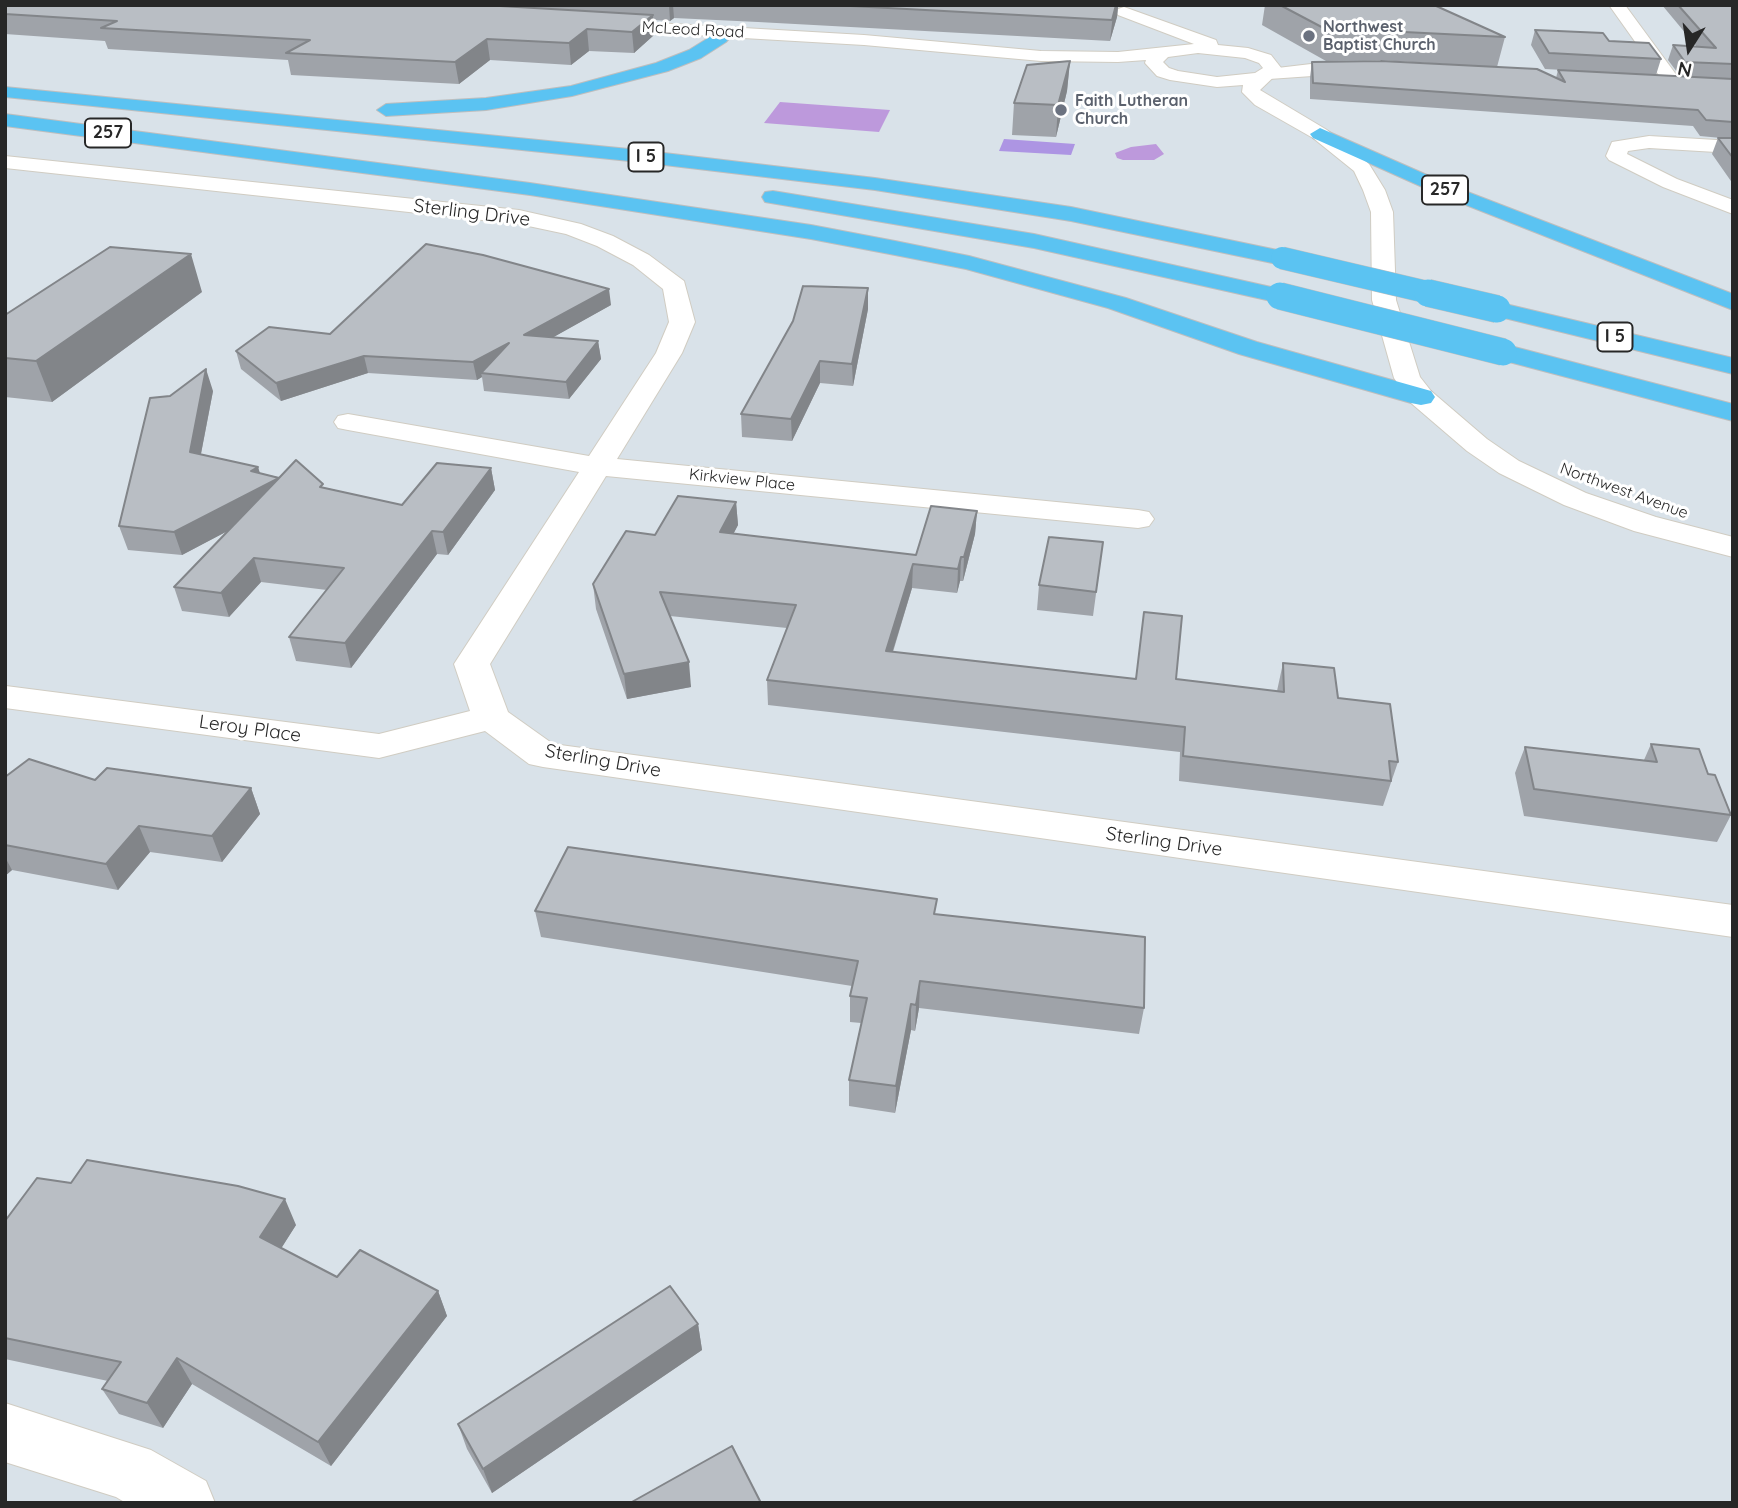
<!DOCTYPE html>
<style>
body{margin:0}
#map{position:relative;width:1738px;height:1508px;overflow:hidden;background:#d9e2e9;font-family:Quicksand,sans-serif}
canvas{display:block}
.frame{position:absolute;inset:0;border:7px solid #272727;pointer-events:none}
.north{position:absolute;left:1654px;top:14px;width:70px;height:70px;-webkit-text-stroke:5px #fff;paint-order:stroke;rotate:192deg;font-size:19px;font-weight:700;line-height:28px;text-align:center;color:#272727}
.north::after{content:'';display:block;margin:auto;width:24px;height:32px;background:#272727;clip-path:polygon(50% 0,100% 100%,50% 72%,0 100%)}
</style>
<div id="map">
<canvas width="1738" height="1508"></canvas>
<div class="frame"></div>
<div class="north">N</div>
</div>
<script>
const ctx = document.querySelector('canvas').getContext('2d');
ctx.lineJoin = 'round';
function paint(path, color) { ctx.fillStyle = color; ctx.fill(path, 'evenodd'); }
const shape = rows => new Path2D(rows.map(r => 'M' + r).join(''));
function trace(path, color, width, dash) { ctx.strokeStyle = color; ctx.lineWidth = width; ctx.lineCap = dash ? 'butt' : 'round'; ctx.setLineDash(dash || []); ctx.stroke(path); }
function label(font, color, halo, rows, align = 'center') {
  ctx.font = font + ' Quicksand,sans-serif'; ctx.lineWidth = 6; ctx.setLineDash([]); ctx.textBaseline = 'middle'; ctx.strokeStyle = halo; ctx.fillStyle = color; for (const [text, x, y, turn = 0] of rows) {
    ctx.save(); ctx.translate(x, y); ctx.rotate((+turn || 0) * Math.PI / 180); ctx.textAlign = isNaN(turn) ? turn : align; if (halo) ctx.strokeText(text, 0, 0); ctx.fillText(text, 0, 0); ctx.restore();
  }
}
paint(shape([
 [780,102,890,110,879,132,764,123],
 [1156,144,1164,154,1154,160,1123,160,1117,158,1115,153,1131,147]
]), '#bd99dc');
paint(shape([
 [1004,139,1075,144,1071,155,999,151]
]), '#ad95e3');
const minor = shape([
 [1609,5,1625,5,1683,84,1680,88,1668,88,1609,5],
 [601,20,726,27,734,32,726,37,595,28,593,25,601,20],
 [1364,63,1370,64,1373,68,1370,72,1269,79,1260,74,1269,69,1311,64,1364,63],
 [1649,136,1733,141,1733,153,1649,148,1628,151,1627,154,1677,179,1733,200,1733,214,1663,187,1609,160,1606,156,1612,142,1649,136],
 [5,156,519,210,581,224,613,236,649,255,684,281,695,322,682,353,617,459,1138,510,1149,512,1154,519,1149,526,1138,528,606,476,490,664,508,712,553,744,1733,905,1733,937,543,767,529,764,485,731,379,758,5,708,6,686,379,734,470,711,454,664,579,472,348,430,338,428,334,422,338,416,348,414,589,456,656,353,669,322,663,289,633,265,597,246,566,234,519,224,5,168,5,156],
 [5,1403,151,1450,206,1481,215,1503,126,1503,116,1497,5,1462,5,1403]
]);
const secondary = shape([
 [1124,7,1216,40,1218,45,1248,48,1271,55,1282,69,1260,90,1327,130,1369,164,1385,190,1393,212,1396,300,1420,377,1431,391,1487,439,1519,461,1586,493,1656,517,1733,537,1733,557,1634,531,1564,505,1499,473,1467,451,1411,403,1394,378,1372,300,1371,212,1363,190,1354,171,1313,138,1255,105,1242,92,1243,85,1217,87,1170,80,1157,76,1145,63,1146,60,1118,62,1041,61,864,45,726,37,718,32,726,27,864,35,1041,51,1118,52,1194,44,1118,15,1116,12,1118,9,1124,7],
 [1198,53,1245,58,1259,63,1263,68,1255,73,1217,77,1178,71,1169,68,1163,62,1168,57,1198,53]
]);
const motorway = shape([
 [726,27,732,29,734,32,732,35,726,42,701,58,668,71,572,96,486,110,386,116,377,110,386,104,486,98,571,86,656,63,689,50,726,27],
 [5,87,639,150,875,178,1071,207,1282,251,1290,253,1294,258,1290,263,1282,265,1071,221,875,190,639,162,5,97,5,87],
 [5,114,530,183,811,225,895,241,969,256,1126,298,1257,342,1431,391,1435,397,1431,403,1421,405,1411,403,1239,354,1108,308,966,269,895,255,811,239,530,195,5,126,5,114],
 [1320,128,1452,186,1733,294,1733,310,1438,194,1313,138,1310,134,1320,128],
 [773,191,1034,234,1280,289,1289,291,1292,296,1289,301,1280,303,1034,248,765,202,762,197,765,192,773,191],
 [1497,302,1733,358,1733,374,1488,314,1485,309,1488,304,1497,302],
 [1503,344,1733,404,1733,421,1494,358,1490,352,1494,346,1503,344]
]);
trace(minor, '#d0ccc2', 2);
trace(secondary, '#d0ccc2', 2);
trace(motorway, '#bebebe', 2);
paint(minor, '#fff');
paint(secondary, '#fff');
paint(motorway, '#5bc3f2');
const motorwayBridgeFar1 = shape([
 [1282,258,1435,294]
]);
const motorwayBridge = shape([
 [1428,293,1497,309],
 [1280,296,1503,352]
]);
trace(motorwayBridgeFar1, '#bebebe', 23, []);
trace(motorwayBridge, '#bebebe', 28, []);
trace(motorwayBridgeFar1, '#5bc3f2', 22);
trace(motorwayBridge, '#5bc3f2', 27);
paint(shape([
 [5,5,1121,5,1118,7,1117,17,1110,41,758,22,674,18,670,21,653,20,654,35,634,53,589,51,571,65,490,60,459,84,291,75,288,60,108,49,105,41,5,34],
 [1265,5,1434,5,1505,37,1497,67,1378,60,1326,61,1262,25],
 [1662,5,1733,5,1733,184,1712,154,1718,138,1721,138,1700,136,1693,126,1310,99,1310,77,1312,62,1556,78,1558,70,1680,76,1668,60,1673,45,1697,47],
 [1535,30,1609,41,1661,59,1656,75,1545,69,1531,45],
 [1070,61,1067,91,1056,137,1012,135,1014,103],
 [868,288,868,309,853,386,820,383,792,441,742,437,741,414],
 [202,292,52,402,5,397,5,358],
 [611,305,553,337,598,341,601,359,569,399,484,391,482,377,477,380,368,373,281,401,241,369,236,351,330,334],
 [213,391,201,454,258,467,260,473,402,505,491,468,495,490,448,555,437,554,351,668,296,661,289,637,327,590,261,582,229,617,182,611,174,587,227,531,182,555,128,550,119,526,170,396],
 [736,502,738,525,733,534,916,555,977,511,975,534,963,581,960,581,957,593,912,588,893,652,1135,679,1176,679,1277,691,1283,663,1338,698,1398,762,1383,806,1179,781,1180,752,768,705,767,680,787,628,670,616,691,687,627,699,596,609,593,584,655,535],
 [1103,542,1093,616,1037,610,1039,585],
 [1651,744,1708,774,1731,815,1717,842,1524,816,1515,773,1525,747,1644,760],
 [5,777,95,780,251,788,260,814,222,862,150,852,118,890,12,870,5,876],
 [535,911,936,914,1144,1008,1139,1034,919,1008,915,1031,911,1030,895,1113,849,1106,849,1080,861,1023,850,1022,850,996,852,986,541,937],
 [71,1183,296,1225,281,1248,337,1277,438,1291,447,1316,331,1466,192,1384,163,1428,119,1414,102,1389,108,1381,5,1359,5,1221],
 [698,1324,702,1350,492,1493,467,1449,458,1424]
]), '#9fa3a9');
paint(shape([
 [669,5,673,5,674,18,670,21],
 [1114,5,1121,5,1118,7,1117,17,1110,41],
 [653,15,654,35,634,53,632,32],
 [587,29,589,51,571,65,569,43],
 [487,39,490,60,459,84,455,62],
 [1070,61,1067,91,1056,137,1058,105],
 [191,254,202,292,52,402,36,361],
 [868,288,868,309,853,386,852,364],
 [609,289,611,305,527,352,524,335],
 [598,341,601,359,569,399,566,382],
 [509,343,481,373,482,377,477,380,473,362],
 [364,356,368,373,281,401,276,383],
 [820,361,820,383,792,441,791,419],
 [206,369,213,391,197,474,190,452],
 [258,467,263,486,279,478,285,501,182,555,174,532],
 [491,468,495,490,448,555,443,532],
 [736,502,738,525,722,556,720,532],
 [977,511,975,534,963,581,964,557],
 [432,531,437,554,351,668,345,643],
 [961,557,960,581,957,593,958,569],
 [254,558,261,582,229,617,221,593],
 [913,564,912,588,885,676,886,651],
 [689,662,691,687,627,699,624,674],
 [251,788,260,814,222,862,212,836],
 [139,826,150,852,118,890,106,864],
 [5,857,12,870,5,876],
 [920,981,919,1008,915,1031,916,1005],
 [911,1004,911,1030,895,1113,896,1086],
 [285,1199,296,1225,272,1263,260,1237],
 [438,1291,447,1316,331,1466,318,1442],
 [698,1324,702,1350,492,1493,483,1469],
 [177,1358,192,1384,163,1428,147,1403]
]), '#828589');
const building = shape([
 [5,5,483,5,653,15,632,32,587,29,569,43,487,39,455,62,286,53,310,40,101,28,117,21,5,14,5,5],
 [832,5,1116,5,1112,20,832,5],
 [1280,5,1434,5,1505,37,1384,31,1331,32,1280,5],
 [1678,5,1733,5,1733,64,1685,62,1673,45,1716,48,1678,5],
 [1535,30,1603,33,1609,41,1649,43,1661,59,1549,53,1535,30],
 [1070,61,1058,105,1014,103,1027,65,1070,61],
 [1381,61,1537,69,1565,82,1558,70,1733,79,1733,122,1706,120,1698,110,1313,83,1312,62,1381,61],
 [1718,138,1733,138,1733,158,1718,138],
 [426,244,483,255,609,289,524,335,598,341,566,382,481,373,509,343,473,362,364,356,276,383,236,351,269,327,330,334,426,244],
 [110,247,191,254,36,361,5,358,5,315,110,247],
 [803,286,868,288,852,364,820,361,791,419,741,414,793,321,803,286],
 [206,369,190,452,258,467,251,471,279,478,296,460,323,484,320,487,402,505,437,463,491,468,443,532,432,531,345,643,289,637,344,568,254,558,221,593,174,587,279,478,174,532,119,526,150,398,170,396,206,369],
 [678,496,736,502,720,532,916,555,931,506,977,511,964,557,961,557,958,569,913,564,886,651,1136,679,1144,612,1182,616,1176,679,1284,692,1283,663,1334,668,1338,698,1390,704,1398,762,1389,761,1391,781,1183,756,1185,727,767,680,796,605,660,592,689,662,624,674,593,584,626,531,655,535,678,496],
 [1049,537,1103,542,1096,592,1039,585,1049,537],
 [1651,744,1699,749,1708,774,1715,775,1731,815,1534,789,1525,747,1657,762,1651,744],
 [29,759,95,780,107,768,251,788,212,836,139,826,106,864,5,845,5,777,29,759],
 [568,847,937,899,934,914,1145,937,1144,1008,920,981,916,1005,911,1004,896,1086,849,1080,867,998,850,996,858,961,535,911,568,847],
 [87,1160,238,1186,285,1199,260,1237,337,1277,360,1250,438,1291,318,1442,177,1358,147,1403,102,1389,121,1362,5,1338,5,1221,37,1178,71,1183,87,1160],
 [670,1286,698,1324,483,1469,458,1424,670,1286],
 [732,1446,761,1503,630,1503,732,1446]
]);
paint(building, '#b9bec4');
trace(building, '#828589', 2);
for (const [x, y, r, color] of [
 [1309,36,7,"#6b7280"],
 [1061,110,7,"#6b7280"]
]) { const dot = new Path2D(); dot.arc(x, y, r, 0, 2 * Math.PI); ctx.fillStyle = color; ctx.fill(dot); trace(dot, '#fff', 2.5); }
label('bold 16px', '#5b616d', '#fff', [
 ["Northwest",1323,27],
 ["Baptist Church",1323,45],
 ["Faith Lutheran",1075,101],
 ["Church",1075,119]
], 'left');
label('16px', '#272727', '#fff', [
 ["McLeod Road",693,30,3],
 ["Kirkview Place",742,480,6],
 ["Northwest Avenue",1624,491,20]
]);
for (const [x, y, w] of [
 [108,133,46],
 [646,157,35],
 [1445,190,46],
 [1615,337,35]
]) { const box = new Path2D(); box.roundRect(x - w / 2, y - 14.5, w, 29, 5); ctx.fillStyle = '#fff'; ctx.fill(box); trace(box, '#272727', 2); }
label('bold 18px', '#272727', null, [
 ["257",108,133],
 ["I 5",646,157],
 ["257",1445,190],
 ["I 5",1615,337]
]);
label('19px', '#272727', '#fff', [
 ["Sterling Drive",472,213,7],
 ["Leroy Place",250,729,8],
 ["Sterling Drive",603,761,10],
 ["Sterling Drive",1164,842,8]
]);
</script>
